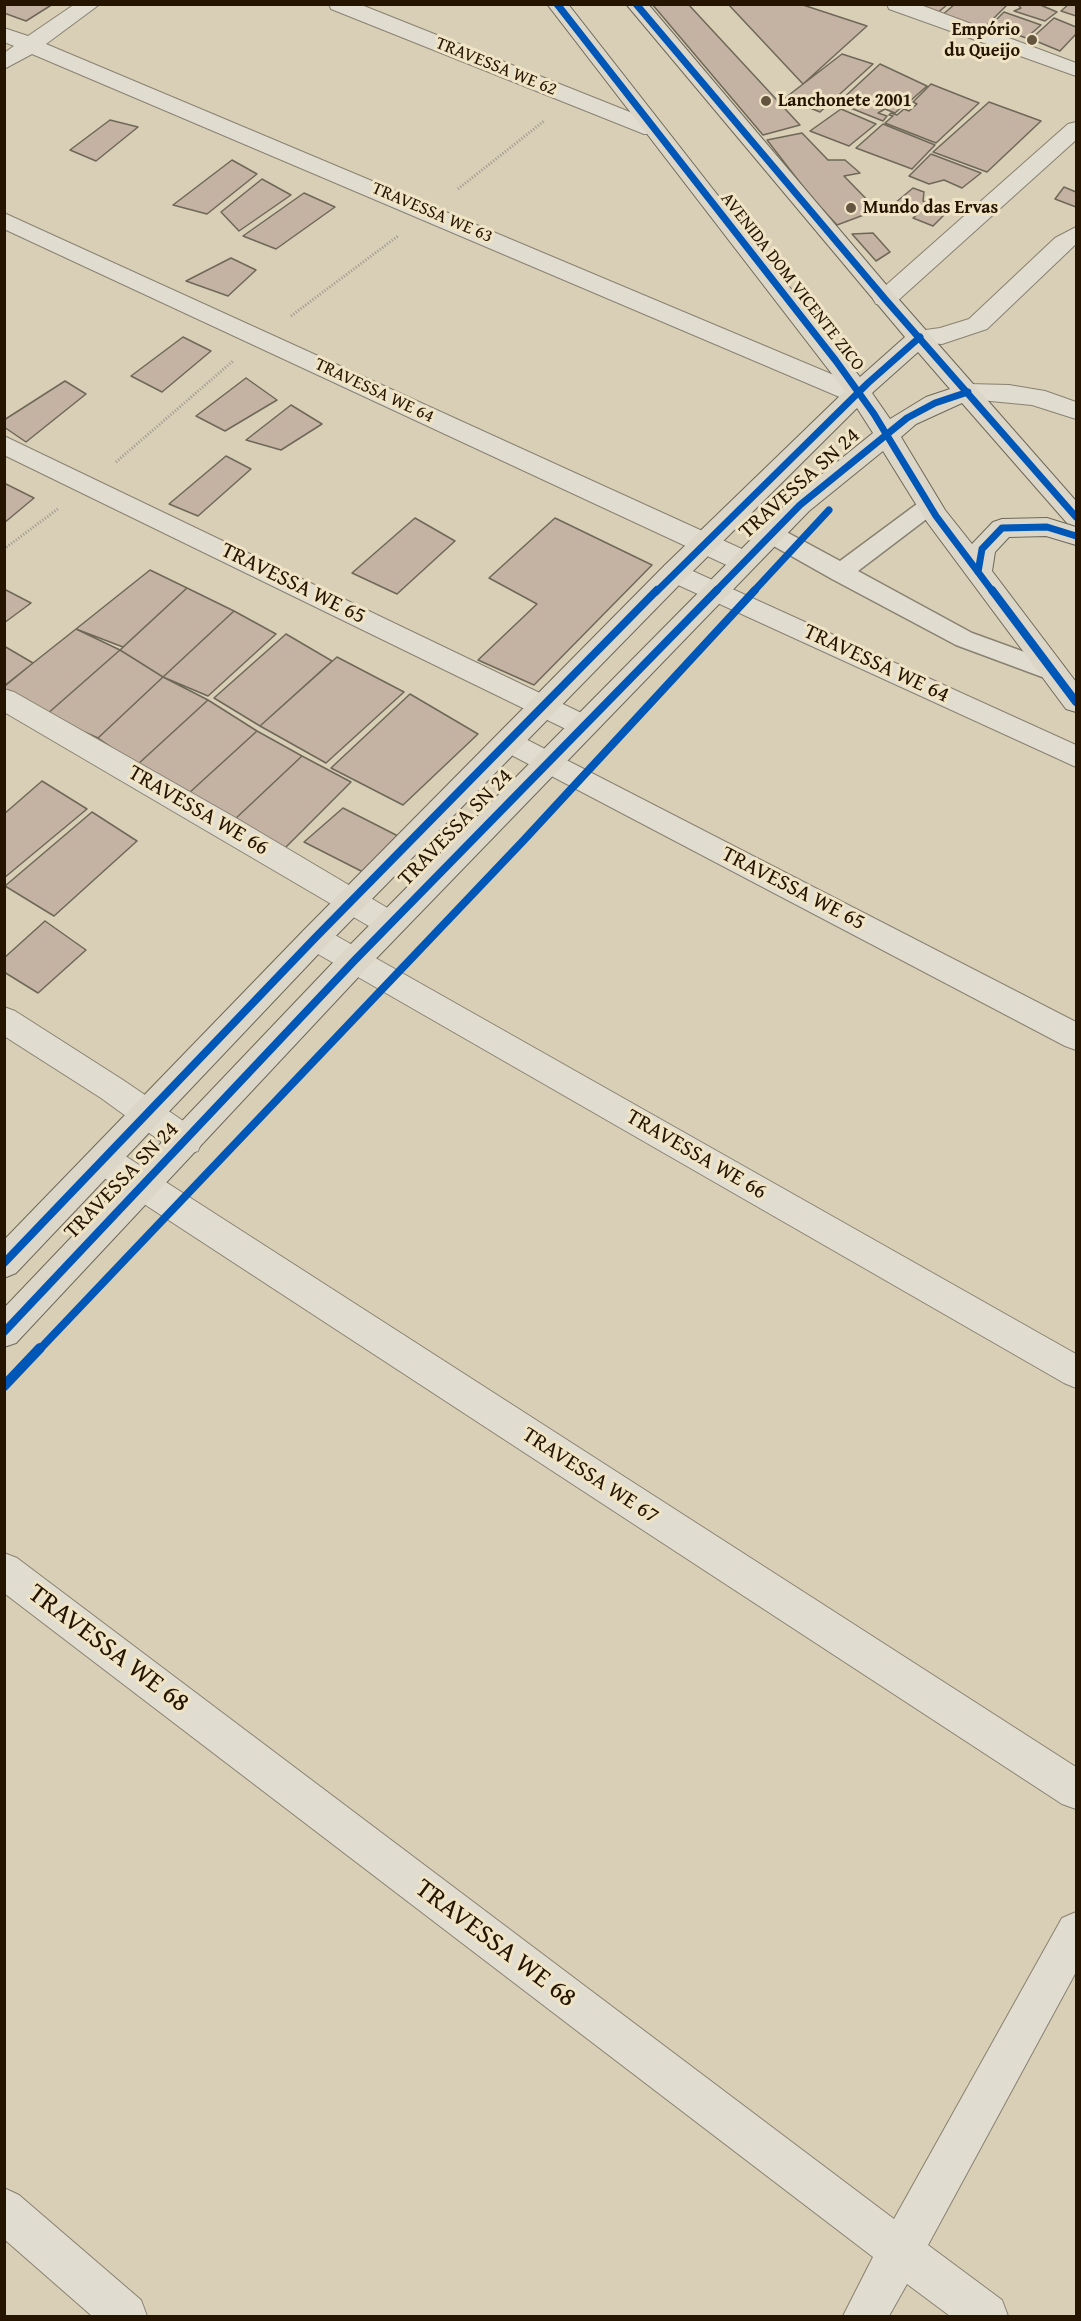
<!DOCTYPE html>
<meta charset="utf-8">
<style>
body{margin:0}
#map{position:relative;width:1081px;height:2321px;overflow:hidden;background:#d8cfb6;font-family:"Gentium Book Plus",serif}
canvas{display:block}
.frame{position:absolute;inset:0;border:6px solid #251400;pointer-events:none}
</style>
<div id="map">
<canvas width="1081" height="2321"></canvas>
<div class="frame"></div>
</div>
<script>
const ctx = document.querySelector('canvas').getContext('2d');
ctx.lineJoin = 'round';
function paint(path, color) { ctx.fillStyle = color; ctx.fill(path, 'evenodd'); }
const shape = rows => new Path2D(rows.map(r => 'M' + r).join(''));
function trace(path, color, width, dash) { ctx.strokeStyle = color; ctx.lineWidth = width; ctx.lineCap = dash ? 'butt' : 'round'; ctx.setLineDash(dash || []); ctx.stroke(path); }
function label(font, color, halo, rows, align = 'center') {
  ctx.font = font + ' "Gentium Book Plus",serif'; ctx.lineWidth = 6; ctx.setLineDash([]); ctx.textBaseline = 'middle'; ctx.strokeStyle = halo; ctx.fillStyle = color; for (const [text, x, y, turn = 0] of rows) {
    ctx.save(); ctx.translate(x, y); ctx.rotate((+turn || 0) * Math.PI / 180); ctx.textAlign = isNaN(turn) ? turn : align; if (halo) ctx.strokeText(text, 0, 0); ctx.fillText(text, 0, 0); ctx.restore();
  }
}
const building = shape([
 [4,4,53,4,26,21,4,13,4,4],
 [652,4,688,4,800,125,763,135,652,4],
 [728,4,800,4,867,26,803,84,728,4],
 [907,4,948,4,935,15,907,4],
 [955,4,1008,4,981,31,941,16,955,4],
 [1038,4,1057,12,1045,21,1014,11,1021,8,1017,4,1038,4],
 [1069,4,1076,4,1076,16,1061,11,1069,4],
 [1004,12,1041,25,1026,38,991,25,1004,12],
 [1054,18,1076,27,1076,34,1060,51,1031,39,1054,18],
 [842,54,873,64,820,112,785,98,842,54],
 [880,64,927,86,909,102,885,93,881,96,904,105,895,113,885,109,878,113,887,116,883,121,838,103,880,64],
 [931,84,979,103,936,143,885,123,893,116,889,115,891,113,897,115,904,109,909,111,917,104,913,102,931,84],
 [989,102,1041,121,987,172,933,152,989,102],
 [841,109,876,124,849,146,810,131,841,109],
 [110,120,138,127,96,161,70,150,110,120],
 [883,124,935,145,912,169,856,148,883,124],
 [802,133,828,160,845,160,860,173,844,176,877,210,837,225,811,197,767,140,802,133],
 [931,154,981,173,962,188,944,180,929,184,909,176,931,154],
 [232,160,257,174,207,214,173,205,232,160],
 [262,179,291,195,239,231,221,212,262,179],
 [1064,187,1076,192,1076,207,1055,199,1064,187],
 [913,188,924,192,923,201,947,212,933,226,913,218,923,210,913,204,899,207,895,203,913,188],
 [304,193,335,207,276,249,243,236,304,193],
 [873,233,890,252,876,261,852,234,873,233],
 [231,258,256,270,228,296,186,281,231,258],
 [183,337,211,351,162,392,131,376,183,337],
 [246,378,277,400,225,431,196,416,246,378],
 [65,381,86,394,26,442,4,427,4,420,65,381],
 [291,405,322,424,281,450,246,440,291,405],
 [226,456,251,469,198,516,169,504,226,456],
 [4,483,34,498,4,523,4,483],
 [415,518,455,541,397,594,352,573,415,518],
 [555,518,652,565,534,685,478,660,537,604,489,578,555,518],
 [150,570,187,588,123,647,76,629,150,570],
 [187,588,234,611,163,677,120,650,187,588],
 [4,589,31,603,4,623,4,589],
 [234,611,276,634,208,696,163,677,234,611],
 [76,629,120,650,46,715,4,692,4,686,76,629],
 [286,634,332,661,260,726,214,698,286,634],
 [4,646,33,663,5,686,4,685,4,646],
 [120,650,163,677,98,738,46,715,120,650],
 [337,657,404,692,326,763,260,726,337,657],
 [163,677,208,700,137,765,98,738,163,677],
 [410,694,478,734,403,805,331,768,410,694],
 [208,700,257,731,189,793,137,765,208,700],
 [257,731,302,756,234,820,189,793,257,731],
 [302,756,351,782,284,849,234,820,302,756],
 [42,781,87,809,4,878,4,814,42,781],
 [343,808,398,836,365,873,304,842,343,808],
 [92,812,137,841,54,916,5,886,92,812],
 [45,921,86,950,38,993,4,972,4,958,45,921]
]);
paint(building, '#c4b3a2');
trace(building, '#6f6858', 1.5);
const lane = shape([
 [929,498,937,501,940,506,937,511,858,571,972,633,1063,666,1066,672,1063,678,1054,681,1045,678,956,645,832,579,763,540,759,534,763,528,771,526,779,528,840,561,921,501,929,498]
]);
const street = shape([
 [75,4,100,4,46,44,867,389,871,395,867,401,858,403,849,401,32,54,4,69,4,53,14,46,4,42,4,28,28,36,75,4],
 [329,4,359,4,660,124,663,129,660,134,644,134,331,9,329,4],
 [887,4,918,4,1076,63,1076,76,889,9,887,4],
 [1076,122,1076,140,894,304,885,306,876,304,873,299,876,294,1068,124,1076,122],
 [4,213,753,554,756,561,753,568,743,570,733,568,4,229,4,213],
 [1076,227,1076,244,987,329,942,344,911,342,908,337,911,332,940,328,969,319,1055,238,1076,227],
 [968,384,1009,385,1045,391,1076,402,1076,419,1032,405,959,398,955,392,959,386,968,384],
 [4,436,592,718,596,725,592,732,582,735,572,732,4,455,4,436],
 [675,563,1076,745,1076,767,665,579,661,572,665,565,675,563],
 [4,689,14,692,236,818,401,916,405,924,401,932,390,936,379,932,4,712,4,689],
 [510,731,1076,1022,1076,1050,1065,1046,500,749,496,742,500,735,510,731],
 [315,926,326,930,1076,1354,1076,1388,1064,1383,304,946,300,938,304,930,315,926],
 [4,1007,15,1011,123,1080,198,1131,202,1141,198,1151,186,1155,174,1151,101,1098,4,1036,4,1007],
 [104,1146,116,1150,1076,1767,1076,1809,1062,1804,92,1170,88,1160,92,1150,104,1146],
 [4,1553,17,1558,894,2219,1062,1918,1076,1912,1076,1972,928,2245,1002,2300,1008,2316,950,2316,907,2284,889,2316,843,2316,873,2257,4,1593,4,1553],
 [4,2188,19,2195,141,2300,147,2316,92,2316,4,2239,4,2188]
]);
const primary = shape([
 [547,4,568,4,860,377,905,337,626,4,648,4,894,294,1076,501,1076,526,1067,523,962,403,916,424,901,437,945,510,972,544,993,522,1002,519,1047,518,1076,527,1076,545,1046,536,1009,537,995,552,992,571,1076,682,1076,712,1066,709,927,522,883,451,809,511,365,970,16,1343,4,1347,4,1308,343,952,791,499,873,433,857,408,685,579,326,946,16,1273,4,1278,4,1240,304,930,665,565,845,391,547,4],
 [918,352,950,389,926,397,890,419,872,393,918,352]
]);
trace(lane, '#898171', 3);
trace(street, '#898171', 2);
trace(primary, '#6f6858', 2);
trace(shape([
 [458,189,544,121],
 [291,316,398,236],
 [116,462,233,361],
 [4,549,59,508]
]), '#9c978c', 3, [1, 2]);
paint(lane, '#e0dccf');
paint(street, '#e0dccf');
paint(primary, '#dbd6c7');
trace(shape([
 [557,4,836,361,874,414,936,516,993,592],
 [636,4,885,299,1076,517],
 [978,572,982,549,1002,528,1047,527,1076,536],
 [656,592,868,383,920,337],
 [715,592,800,505,907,418,935,403,968,392],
 [753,592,829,510]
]), '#0057b8', 7);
trace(shape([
 [992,590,1076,702],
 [4,1263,315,938,657,590],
 [4,1332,354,961,717,590],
 [39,1350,524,840,755,590]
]), '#0057b8', 8);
trace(shape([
 [4,1386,40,1348]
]), '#0057b8', 10);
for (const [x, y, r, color] of [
 [1032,40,6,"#645540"],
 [766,101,6,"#645540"],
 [851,208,6,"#645540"]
]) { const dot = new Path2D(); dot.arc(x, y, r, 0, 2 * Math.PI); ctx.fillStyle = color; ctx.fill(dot); trace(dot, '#efe4c6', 2); }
label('bold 18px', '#251400', '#efe4c6', [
 ["Empório",1020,30,"right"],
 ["du Queijo",1020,51,"right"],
 ["Lanchonete 2001",778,101],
 ["Mundo das Ervas",863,208]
], 'left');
label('18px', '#251400', '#efe4c6', [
 ["TRAVESSA WE 62",496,67,22],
 ["TRAVESSA WE 63",432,213,23],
 ["AVENIDA DOM VICENTE ZICO",792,282,52],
 ["TRAVESSA WE 64",374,391,25]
]);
label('22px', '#251400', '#efe4c6', [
 ["TRAVESSA SN 24",800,484,-42],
 ["TRAVESSA WE 65",293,584,26],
 ["TRAVESSA WE 64",876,664,25],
 ["TRAVESSA WE 66",198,811,30],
 ["TRAVESSA SN 24",456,828,-46],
 ["TRAVESSA WE 65",793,889,27],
 ["TRAVESSA WE 66",696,1155,30],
 ["TRAVESSA SN 24",122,1181,-46],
 ["TRAVESSA WE 67",590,1476,33]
]);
label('27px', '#251400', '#efe4c6', [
 ["TRAVESSA WE 68",108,1649,37],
 ["TRAVESSA WE 68",495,1944,37]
]);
</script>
